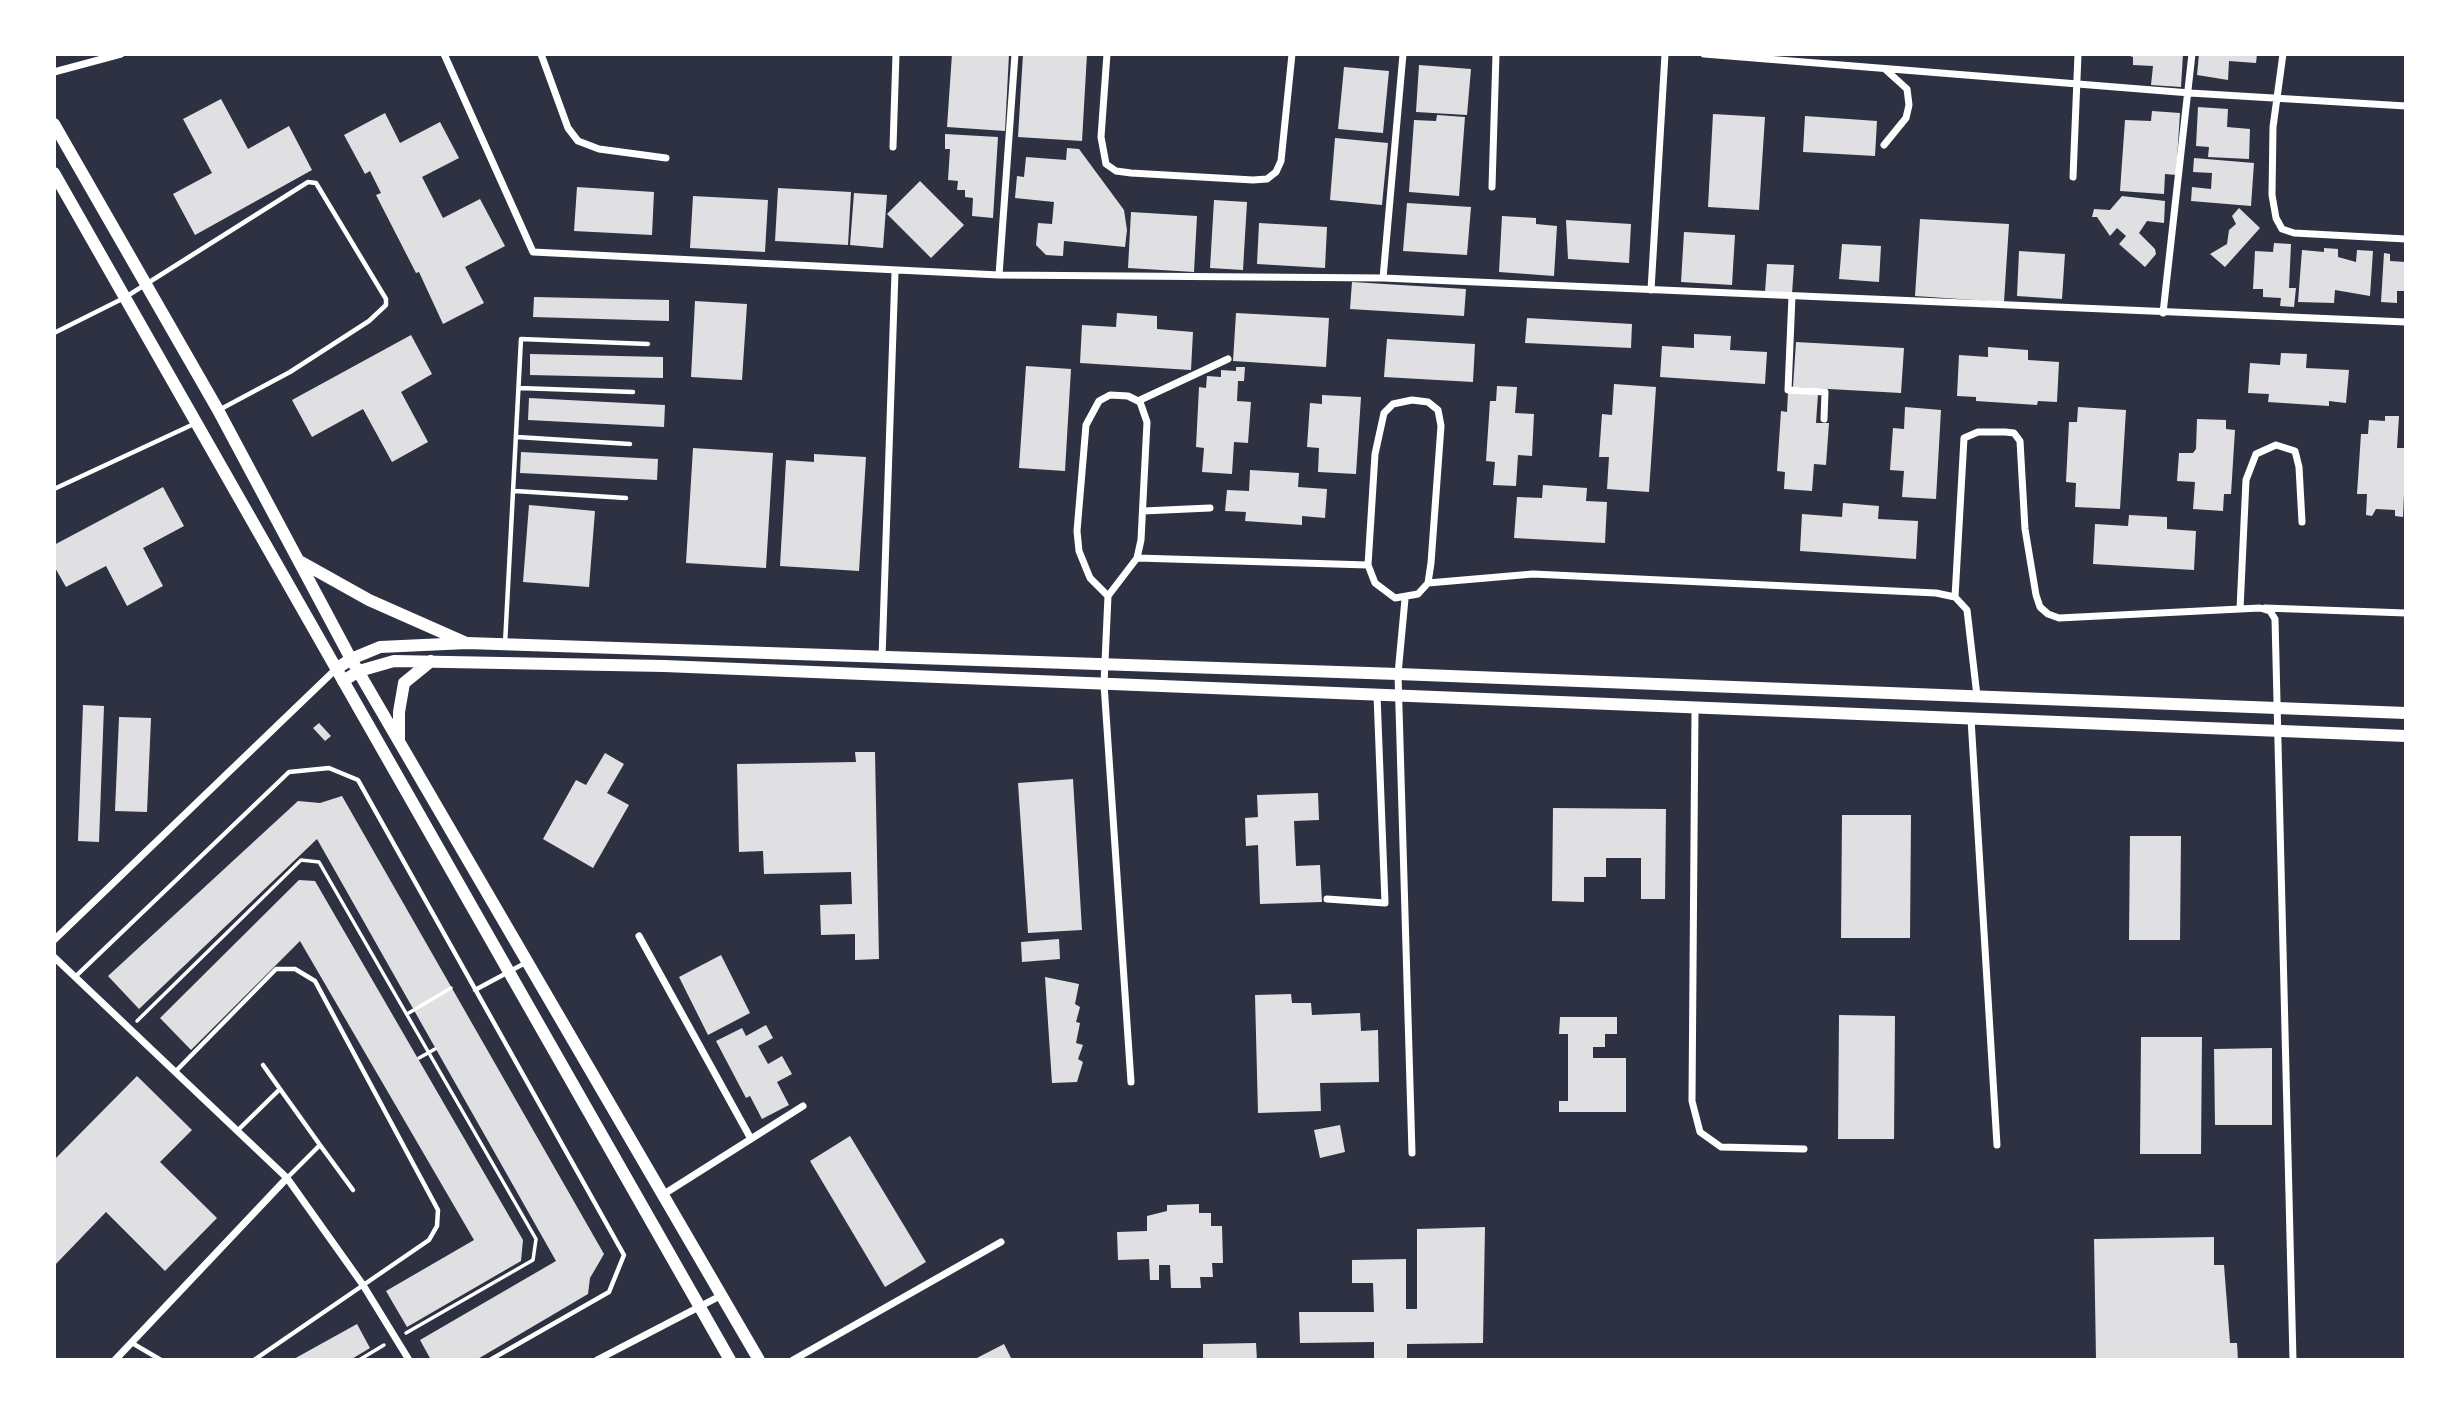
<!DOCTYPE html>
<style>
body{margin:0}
#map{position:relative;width:2460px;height:1414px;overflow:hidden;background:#2d3142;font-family:Bitter,serif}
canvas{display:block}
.frame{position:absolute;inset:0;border:56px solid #fff;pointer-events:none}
</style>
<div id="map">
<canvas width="2460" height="1414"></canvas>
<div class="frame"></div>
</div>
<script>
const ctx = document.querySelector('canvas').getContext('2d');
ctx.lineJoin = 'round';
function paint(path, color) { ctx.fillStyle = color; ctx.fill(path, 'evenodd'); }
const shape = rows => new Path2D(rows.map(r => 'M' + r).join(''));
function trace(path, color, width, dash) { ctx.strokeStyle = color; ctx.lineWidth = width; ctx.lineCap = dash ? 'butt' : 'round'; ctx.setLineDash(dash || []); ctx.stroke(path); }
paint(shape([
 [952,54,1009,54,1005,131,947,127],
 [1023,54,1087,54,1082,141,1018,137],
 [2125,54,2183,54,2181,87,2151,85,2153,66,2133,65,2133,57],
 [2199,54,2257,54,2256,63,2229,61,2228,80,2197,75],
 [1419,65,1471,69,1467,115,1416,112],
 [1344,67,1389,71,1383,133,1338,129],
 [221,99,248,149,289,126,312,170,195,235,173,194,212,173,183,119],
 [2198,107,2228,109,2227,127,2250,129,2249,159,2208,157,2209,147,2196,146],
 [2152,111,2180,113,2176,175,2165,174,2164,194,2120,191,2125,120,2151,121],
 [385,113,400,143,440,122,459,158,422,177,443,218,480,199,505,246,465,267,484,303,443,324,419,272,416,273,376,195,381,193,370,171,365,174,344,135],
 [1713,114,1765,117,1759,210,1708,207],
 [1437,115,1465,117,1459,196,1409,192,1414,120,1436,121],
 [1805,116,1877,121,1875,156,1803,152],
 [945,134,998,137,993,218,972,216,973,198,965,197,965,190,957,190,958,181,948,180,950,149,945,149],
 [1335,138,1388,143,1382,205,1330,200],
 [1067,148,1079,149,1124,210,1127,230,1125,247,1064,241,1063,256,1046,255,1036,245,1038,223,1052,224,1054,202,1015,198,1017,176,1024,177,1026,157,1066,160],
 [2194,158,2254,163,2251,206,2191,201,2192,187,2211,189,2212,173,2193,172],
 [920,181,964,225,931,258,887,214],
 [577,187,654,192,652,235,574,231],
 [778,188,851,192,848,245,775,241],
 [854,193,887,195,883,248,850,245],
 [693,196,768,200,765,252,690,248],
 [2122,196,2165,201,2164,223,2147,221,2139,233,2155,249,2156,254,2145,267,2119,244,2126,236,2117,228,2110,236,2097,217,2092,217,2094,209,2110,210],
 [1214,200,1247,202,1243,270,1210,268],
 [1407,203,1471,207,1467,255,1403,251],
 [2239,208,2260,228,2225,267,2210,254,2227,244,2229,230,2236,224,2232,216],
 [1131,212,1197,216,1194,272,1128,268],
 [1502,216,1536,218,1536,224,1557,226,1554,276,1499,272],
 [1920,219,2009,224,2004,302,1915,296],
 [1566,220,1631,224,1629,263,1568,259],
 [1259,223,1327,227,1325,268,1257,264],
 [1684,232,1735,235,1732,285,1681,282],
 [2274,243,2291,244,2289,288,2296,288,2294,307,2280,306,2281,298,2263,297,2263,289,2253,289,2255,251,2273,252],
 [1842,244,1881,246,1879,282,1839,279],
 [2324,248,2338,249,2338,257,2356,262,2357,250,2373,251,2370,296,2335,290,2334,303,2298,302,2302,250,2324,252],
 [2019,251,2065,254,2062,299,2017,296],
 [2384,253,2390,254,2390,261,2406,262,2406,291,2397,291,2397,303,2381,302],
 [1767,264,1794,265,1792,294,1765,292],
 [1352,282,1466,289,1464,316,1350,309],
 [534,297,669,300,669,321,533,317],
 [695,301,747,304,742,380,691,377],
 [1117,313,1157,316,1157,329,1193,332,1191,370,1080,363,1082,325,1116,327],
 [1236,313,1329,318,1326,367,1233,361],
 [1527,318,1632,324,1631,348,1525,343],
 [1694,334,1731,336,1730,350,1767,352,1765,384,1660,377,1662,346,1694,348],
 [411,335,432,374,401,392,428,442,392,462,363,409,312,437,292,400],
 [1387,339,1475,344,1473,382,1384,377],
 [1796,342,1904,348,1901,393,1793,387],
 [1988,347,2028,350,2028,360,2059,362,2057,402,2038,401,2037,405,1976,401,1976,397,1957,396,1959,355,1988,357],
 [2281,353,2307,354,2306,368,2349,370,2346,403,2329,401,2329,406,2268,402,2269,394,2248,393,2250,363,2280,365],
 [530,354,663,357,663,378,530,375],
 [1026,366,1071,369,1065,471,1019,468],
 [1236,367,1245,367,1244,381,1238,381,1237,401,1251,402,1248,443,1234,442,1232,474,1202,472,1204,448,1196,447,1199,387,1206,388,1207,376,1221,377,1221,370,1236,371],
 [1614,384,1656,387,1649,492,1607,489,1609,457,1599,457,1602,414,1612,415],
 [1497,386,1517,387,1515,413,1534,414,1532,456,1518,455,1516,486,1493,485,1495,462,1486,461,1490,401,1496,401],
 [1788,392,1818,394,1816,423,1829,423,1826,465,1814,464,1812,491,1784,489,1785,472,1777,471,1781,411,1787,412],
 [1322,395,1361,397,1356,474,1318,472,1319,448,1307,447,1310,403,1322,404],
 [529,398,665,405,664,427,528,420],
 [1905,407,1941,410,1936,499,1902,497,1904,471,1890,470,1893,428,1904,429],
 [2078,407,2126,410,2120,509,2075,507,2076,483,2066,482,2069,422,2077,422],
 [2385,416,2399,416,2397,448,2406,448,2403,517,2395,516,2395,510,2376,509,2372,516,2366,515,2367,494,2357,494,2361,434,2368,434,2369,420,2385,421],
 [2197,419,2226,420,2226,429,2235,430,2231,494,2224,494,2223,511,2193,509,2195,482,2177,481,2179,453,2193,453,2196,449],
 [693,448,773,453,766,568,686,563],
 [521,452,658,459,657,480,520,473],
 [814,454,866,457,859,571,780,566,786,460,814,462],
 [1250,470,1299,473,1298,487,1327,489,1325,518,1302,516,1302,525,1245,521,1246,512,1225,511,1227,490,1249,491],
 [1543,485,1587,488,1586,501,1607,502,1605,543,1514,538,1517,497,1542,498],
 [163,487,184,526,143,548,163,586,127,606,106,566,66,587,54,566,54,545],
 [1843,503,1879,506,1878,519,1918,521,1916,559,1800,551,1802,514,1842,517],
 [529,505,595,511,589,587,523,582],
 [2129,515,2167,517,2167,529,2196,531,2194,570,2093,564,2095,524,2128,526],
 [83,705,104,706,99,842,78,841],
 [119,717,151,718,147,812,115,811],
 [319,723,331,736,325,741,313,728],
 [855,752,875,752,879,959,855,960,855,934,821,935,820,905,852,904,851,872,764,874,763,851,739,852,737,764,856,762],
 [605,753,624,764,607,793,629,805,593,868,543,839,576,780,586,785],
 [1073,779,1082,930,1028,933,1018,783],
 [1318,793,1319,820,1294,821,1296,866,1320,865,1322,902,1260,904,1258,845,1246,846,1245,818,1258,817,1257,795],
 [342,796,604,1254,590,1278,588,1294,476,1360,431,1360,420,1340,556,1261,317,839,139,1009,108,976,298,801,320,803],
 [1553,808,1666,809,1665,899,1641,899,1641,858,1606,858,1606,877,1584,877,1584,902,1552,901],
 [1842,815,1911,815,1910,938,1841,938],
 [2130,836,2181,836,2180,940,2129,940],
 [299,880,315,881,523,1240,521,1261,407,1327,386,1291,474,1240,300,941,191,1050,160,1018],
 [1059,939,1060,959,1022,962,1021,942],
 [721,955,750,1013,708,1035,679,977],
 [1045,977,1079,984,1075,1004,1080,1007,1076,1022,1080,1023,1076,1043,1083,1045,1078,1059,1083,1062,1077,1082,1052,1083],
 [1291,994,1292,1003,1311,1003,1312,1015,1360,1013,1361,1031,1378,1030,1379,1082,1320,1083,1321,1111,1258,1113,1255,995],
 [1839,1015,1895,1016,1894,1139,1838,1139],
 [1560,1017,1617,1017,1617,1034,1605,1034,1605,1047,1593,1047,1593,1058,1626,1058,1626,1112,1559,1112,1559,1101,1568,1101,1568,1034,1559,1034],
 [766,1025,773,1038,758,1046,768,1064,782,1056,792,1074,777,1082,789,1105,762,1119,750,1096,746,1098,716,1041,742,1028,746,1036],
 [2141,1037,2202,1037,2201,1154,2140,1154],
 [2272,1048,2272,1125,2215,1125,2214,1049],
 [137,1076,192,1130,160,1162,217,1218,165,1271,106,1212,54,1266,54,1160],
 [1340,1125,1345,1152,1320,1158,1314,1130],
 [850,1136,926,1262,885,1287,810,1161],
 [1199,1204,1199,1213,1211,1213,1211,1226,1222,1226,1223,1263,1212,1263,1213,1277,1200,1277,1201,1288,1171,1288,1170,1265,1159,1265,1159,1280,1150,1280,1149,1259,1118,1260,1117,1232,1147,1231,1147,1216,1167,1211,1167,1205],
 [1485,1227,1483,1343,1407,1344,1407,1360,1374,1360,1374,1342,1300,1343,1299,1312,1374,1312,1373,1283,1352,1283,1352,1260,1406,1259,1406,1309,1417,1309,1417,1229],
 [2214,1237,2214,1265,2224,1265,2230,1343,2237,1343,2238,1360,2096,1360,2094,1239],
 [357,1324,370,1348,350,1360,292,1360],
 [1256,1343,1257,1360,1203,1360,1203,1344],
 [1004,1344,1012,1360,973,1360]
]), '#e0e0e3');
trace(shape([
 [407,1014,451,988],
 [137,1021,301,860,319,862,536,1239,533,1260,406,1333],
 [419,1058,435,1049],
 [359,1360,384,1345]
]), '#fff', 3.5);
trace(shape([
 [54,333,124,298,308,182,316,183,386,299,386,305,369,321,290,372,219,410],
 [519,388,633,392],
 [517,437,630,444],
 [54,489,196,423],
 [515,491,626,498],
 [505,644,521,339,648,344],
 [75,977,289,772,329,768,358,780,624,1255,609,1292,490,1360],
 [475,990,527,962],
 [263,1065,280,1089],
 [175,1072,276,969,295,969,315,981,438,1210,437,1226,429,1240,254,1360],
 [237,1131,280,1089,320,1145,287,1178],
 [320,1145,353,1190],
 [132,1343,161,1360]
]), '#fff', 4.5);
trace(shape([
 [444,54,533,252,999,275,1383,278,2406,322],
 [541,54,568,128,578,141,599,149,666,158],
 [1107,54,1101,137,1106,164,1116,171,1131,173,1253,180,1267,179,1276,172,1281,161,1292,54],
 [1704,54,2190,93,2406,106],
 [2283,54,2273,127,2272,195,2276,218,2282,229,2294,233,2406,239],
 [54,72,121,54],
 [1884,145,1906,118,1909,105,1907,89,1886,70],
 [893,147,896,54],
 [2073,177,2078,54],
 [1492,187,1496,54],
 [999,275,1015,54],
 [1383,278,1403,54],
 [1651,290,1665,54],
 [1792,296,1788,390,1825,392,1824,419],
 [2163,313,2192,54],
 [1412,400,1428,402,1438,410,1441,426,1431,563,1428,583,1418,594,1395,598,1375,583,1368,565,1375,454,1384,413,1393,404,1412,400],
 [1138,401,1228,359],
 [1143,511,1210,508],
 [1137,558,1368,565],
 [1428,583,1533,574,1936,593,1955,597,1967,610,1977,696],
 [1108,596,1090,578,1079,551,1077,531,1086,425,1099,401,1110,395,1128,396,1140,402,1147,422,1141,540,1137,558,1108,596,1104,684,1131,1082],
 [1955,597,1964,438,1978,432,2005,432,2014,433,2020,441,2025,529,2036,595,2040,607,2048,614,2059,618,2260,608,2270,611,2275,619,2293,1360],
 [1405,599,1398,674,1412,1153],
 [2265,608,2406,613],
 [2240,609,2246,480,2256,454,2276,445,2295,451,2299,467,2302,522],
 [882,658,895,272],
 [1695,709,1692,1101,1700,1132,1721,1147,1804,1149],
 [1971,719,1997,1145],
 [1327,899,1385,903,1377,695],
 [639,936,751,1139],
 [54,940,336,669],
 [54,957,287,1178,363,1285,409,1360],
 [664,1194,803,1106],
 [115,1360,287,1178],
 [597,1360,722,1295],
 [793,1360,1001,1242]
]), '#fff', 7);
trace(shape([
 [54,124,218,410,351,659,759,1360],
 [54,173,730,1360],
 [301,562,369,600,464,642],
 [336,669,351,659,380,647,467,643,1398,674,2406,713],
 [343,681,359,671,394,661,664,666,2406,736],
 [399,739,399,712,404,683,431,661]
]), '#fff', 12);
</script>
